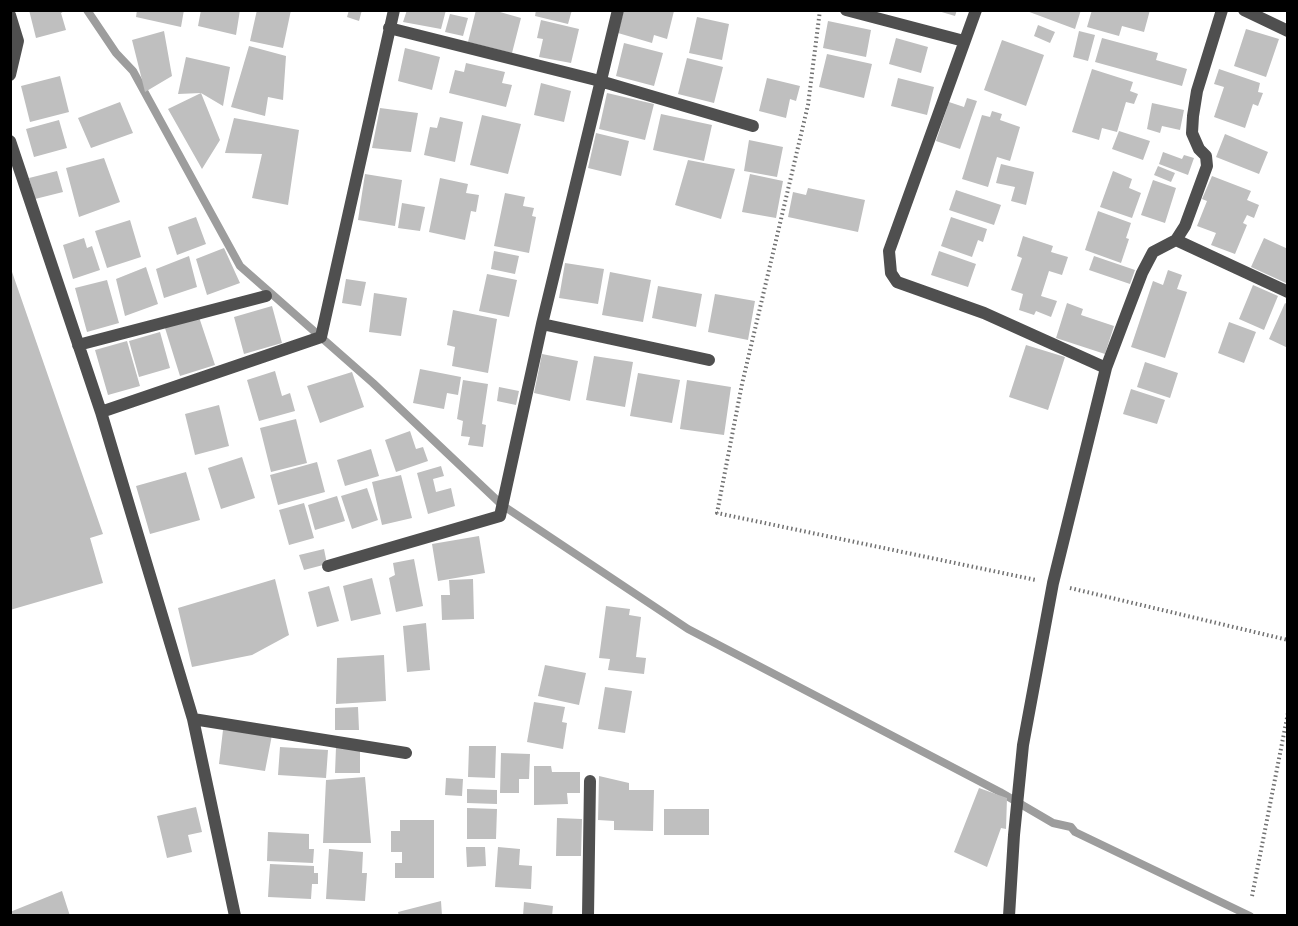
<!DOCTYPE html>
<style>
body{margin:0}
#map{position:relative;width:1298px;height:926px;overflow:hidden;background:#fff;font-family:"Nunito Sans",sans-serif}
canvas{display:block}
.frame{position:absolute;inset:0;border:12px solid #000;pointer-events:none}
</style>
<div id="map">
<canvas width="1298" height="926"></canvas>
<div class="frame"></div>
</div>
<script>
const ctx = document.querySelector('canvas').getContext('2d');
ctx.lineJoin = 'round';
const shape = rows => new Path2D(rows.map(r => 'M' + r).join(''));
function trace(path, color, width, dash) { ctx.strokeStyle = color; ctx.lineWidth = width; ctx.lineCap = dash ? 'butt' : 'round'; ctx.setLineDash(dash || []); ctx.stroke(path); }
function paint(path, color) { ctx.fillStyle = color; ctx.fill(path, 'evenodd'); }
trace(shape([
 [87,10,116,53,133,71,240,266,373,383,502,505,688,629,1000,792,1053,823,1071,827,1075,832,1250,916]
]), '#9d9d9d', 8);
paint(shape([
 [29,10,66,10,61,13,66,30,36,38],
 [137,10,184,10,181,27,136,17],
 [201,10,240,10,236,35,198,26],
 [257,10,291,10,283,48,250,41],
 [349,10,362,10,359,21,347,17],
 [407,10,446,10,441,29,403,22],
 [476,10,493,10,521,18,512,53,468,42],
 [536,10,572,10,568,24,535,16],
 [624,10,674,11,667,39,654,35,652,43,618,33],
 [935,10,957,10,955,16],
 [1024,10,1081,10,1075,29],
 [1092,10,1150,10,1144,32,1122,26,1119,36,1087,27],
 [450,14,468,18,463,36,445,32],
 [697,17,729,24,722,60,689,53],
 [541,20,579,29,571,63,539,57,543,39,537,38],
 [828,21,871,30,866,57,823,48],
 [1038,25,1055,32,1050,43,1034,36],
 [1246,29,1279,39,1266,77,1234,66],
 [164,31,172,76,145,92,132,40],
 [1079,31,1095,35,1088,61,1073,57],
 [896,38,928,47,921,73,889,64],
 [1102,38,1158,53,1156,60,1187,69,1182,86,1095,62],
 [1002,40,1044,55,1026,106,984,90],
 [624,43,663,53,654,86,616,76],
 [249,46,286,56,283,100,268,97,265,116,231,107],
 [405,48,440,57,432,90,398,81],
 [827,54,872,64,864,98,819,87],
 [186,57,230,67,223,106,201,93,178,94],
 [687,58,723,67,714,103,678,94],
 [466,63,505,72,502,83,512,85,506,107,449,93,455,70,464,72],
 [1092,69,1133,82,1130,91,1138,94,1134,104,1126,102,1117,132,1102,128,1099,140,1072,132],
 [1219,69,1260,83,1258,92,1263,93,1258,106,1253,104,1245,128,1214,117,1224,87,1214,84],
 [60,76,69,112,30,122,21,86],
 [767,78,800,86,796,101,790,99,786,118,759,111],
 [898,78,934,87,927,115,891,106],
 [541,83,571,91,564,122,534,115],
 [201,93,220,140,202,169,168,109],
 [607,93,654,104,645,140,599,129],
 [967,98,977,101,960,149,936,141,949,102,964,107],
 [120,102,133,133,91,148,78,118],
 [1152,103,1184,110,1180,130,1162,126,1160,133,1147,129],
 [380,108,418,113,411,152,372,148],
 [992,111,1002,114,1000,120,1020,127,1010,161,997,157,988,187,962,179,982,115,990,117],
 [661,114,712,125,704,161,653,150],
 [482,115,521,124,508,174,470,165],
 [440,117,463,122,455,162,424,155,430,127,437,128],
 [234,118,299,130,288,205,252,198,262,154,225,153],
 [59,120,67,148,34,157,26,129],
 [1119,131,1150,141,1143,160,1112,149],
 [596,133,629,141,621,176,588,168],
 [1225,134,1268,152,1259,174,1216,157],
 [749,140,783,147,777,177,744,171],
 [1163,152,1182,159,1184,155,1194,158,1188,175,1159,164],
 [104,158,120,202,79,217,66,168],
 [688,160,735,169,721,219,675,205],
 [1001,164,1034,172,1026,205,1011,201,1015,187,996,183],
 [1158,166,1175,173,1171,182,1154,175],
 [57,171,63,192,35,199,29,178],
 [1113,171,1132,179,1129,188,1141,193,1132,218,1100,207],
 [365,174,402,180,395,226,358,220],
 [750,174,783,181,776,218,742,212],
 [1212,176,1251,191,1247,200,1259,205,1254,218,1247,215,1243,223,1247,225,1235,254,1211,245,1216,233,1197,226,1207,201,1202,199],
 [440,178,468,184,466,193,479,195,476,212,471,211,465,240,429,232],
 [1153,180,1176,188,1165,223,1141,215],
 [808,188,865,200,858,232,788,217,793,192,806,195],
 [956,190,1001,205,994,225,949,210],
 [505,193,525,197,523,206,534,208,532,216,536,217,529,253,494,246],
 [402,203,425,207,420,231,398,228],
 [1098,211,1131,223,1126,238,1129,239,1121,263,1085,250],
 [196,217,206,244,177,255,168,227],
 [951,217,987,229,983,242,978,240,972,257,941,246],
 [130,220,141,257,107,268,95,231],
 [1023,236,1053,246,1051,252,1068,257,1062,275,1049,271,1041,296,1057,301,1051,317,1036,311,1034,315,1019,310,1023,294,1011,290,1022,258,1017,256],
 [84,238,87,248,92,246,100,270,73,279,63,245],
 [1264,238,1288,249,1288,284,1251,267],
 [224,248,240,283,207,295,196,259],
 [494,251,519,256,515,274,491,269],
 [939,251,976,264,968,287,931,275],
 [189,256,197,287,164,298,156,269],
 [1094,256,1135,270,1130,284,1089,270],
 [565,263,604,269,598,304,559,298],
 [146,267,158,304,125,316,116,279],
 [11,269,103,534,90,538,103,583,10,610],
 [1168,270,1182,275,1177,289,1187,292,1165,358,1131,347,1153,281,1163,285],
 [610,272,651,280,643,322,602,315],
 [487,274,517,280,509,317,479,311],
 [346,279,366,282,361,306,342,303],
 [107,280,119,323,87,332,75,288],
 [1253,285,1278,296,1264,330,1239,319],
 [658,286,702,294,696,327,652,318],
 [374,293,407,298,401,336,369,332],
 [715,294,755,301,748,340,708,332],
 [1067,303,1083,309,1081,315,1114,326,1105,354,1056,338],
 [1285,303,1288,305,1288,348,1269,339],
 [272,306,282,343,244,354,234,317],
 [453,310,497,319,488,373,452,366,455,347,447,345],
 [199,317,215,365,180,376,165,328],
 [1229,322,1256,332,1244,363,1218,353],
 [160,332,170,368,139,377,129,341],
 [127,341,140,386,108,395,95,350],
 [1026,345,1065,357,1048,410,1009,397],
 [542,354,578,361,570,401,534,393],
 [594,356,633,362,625,407,586,400],
 [1145,362,1178,373,1170,398,1137,387],
 [420,369,461,377,458,395,447,393,444,409,413,403],
 [275,371,282,396,290,393,295,411,259,421,247,380],
 [352,372,364,407,320,423,307,386],
 [638,373,680,380,672,423,630,416],
 [463,380,488,384,482,424,486,425,483,447,468,445,470,437,461,436,463,421,457,419],
 [687,380,731,387,724,435,680,429],
 [499,387,519,391,516,405,497,401],
 [1131,389,1165,400,1157,424,1123,414],
 [219,405,229,446,195,455,185,414],
 [296,419,307,463,271,472,260,428],
 [410,431,416,449,423,447,428,461,396,472,385,440],
 [371,449,379,476,345,486,337,460],
 [242,457,255,498,221,509,208,468],
 [317,462,325,492,278,505,270,475],
 [441,466,444,476,433,479,436,492,451,488,455,506,428,514,417,473],
 [186,472,200,520,150,534,136,486],
 [401,475,412,518,382,525,372,482],
 [367,488,378,520,352,529,341,496],
 [337,496,345,521,315,530,308,505],
 [304,503,314,538,289,545,279,510],
 [479,536,485,573,438,581,432,544],
 [324,549,327,564,304,570,299,555],
 [414,559,423,606,396,612,389,578,395,575,393,563],
 [372,578,381,614,351,621,343,586],
 [275,579,289,635,252,655,192,667,178,608],
 [473,579,474,619,442,620,441,595,450,595,449,580],
 [329,586,339,621,317,627,308,592],
 [606,606,630,609,629,615,641,617,636,657,646,658,644,674,608,670,610,659,599,658],
 [426,623,430,670,407,672,403,626],
 [384,655,386,701,336,704,337,658],
 [545,665,586,673,579,705,538,696],
 [605,687,632,691,625,733,598,729],
 [534,702,565,707,562,722,567,723,563,749,527,742],
 [358,707,359,730,335,730,335,708],
 [223,730,272,735,265,771,219,764],
 [469,746,496,746,495,778,468,777],
 [280,747,328,750,326,778,278,775],
 [336,747,360,747,360,773,335,773],
 [501,753,530,754,529,779,519,779,519,793,500,793],
 [534,766,551,766,552,772,580,772,580,793,567,793,568,804,534,805],
 [599,776,629,783,629,790,654,790,653,831,614,830,614,821,598,820],
 [365,777,371,843,323,843,326,780],
 [446,778,463,779,462,796,445,795],
 [979,788,1007,798,1006,829,1001,828,987,867,954,852],
 [467,789,497,790,497,804,467,803],
 [196,807,202,832,188,835,192,852,167,858,157,816],
 [467,808,497,809,496,839,467,839],
 [664,809,709,809,709,835,664,835],
 [557,818,582,819,581,856,556,856],
 [400,820,434,820,434,878,395,878,395,863,402,863,402,852,391,852,391,831,400,831],
 [268,832,309,834,309,849,314,849,313,863,267,861],
 [466,847,485,847,486,866,467,867],
 [498,847,520,849,519,865,532,866,531,889,495,887],
 [329,849,363,852,362,873,367,873,365,901,326,899],
 [270,864,314,866,314,873,318,873,318,884,312,884,311,899,268,897],
 [62,891,70,916,10,916,10,912],
 [441,901,442,916,399,916,398,912],
 [524,902,553,906,552,916,523,916]
]), '#bfbfbf');
trace(shape([
 [820,10,808,105,742,384,717,513,1036,580],
 [1070,588,1288,640],
 [1252,896,1288,713]
]), '#717171', 4, [1.5, 3]);
trace(shape([
 [846,10,964,41],
 [976,10,889,251,891,273,897,282,984,313,1106,368],
 [1244,10,1288,31],
 [10,15,18,41,10,75],
 [389,28,600,81,753,126],
 [10,141,101,412,193,719,235,916],
 [1176,240,1288,292],
 [542,324,709,360],
 [78,345,266,296],
 [101,412,321,337,394,10],
 [328,566,500,516,542,324,618,10],
 [193,719,406,753],
 [588,916,590,781],
 [1009,916,1014,835,1023,745,1053,583,1106,368,1126,315,1142,273,1153,252,1176,240,1185,226,1207,166,1206,156,1199,149,1192,133,1193,116,1197,91,1222,10]
]), '#4f4f4f', 12);
</script>
